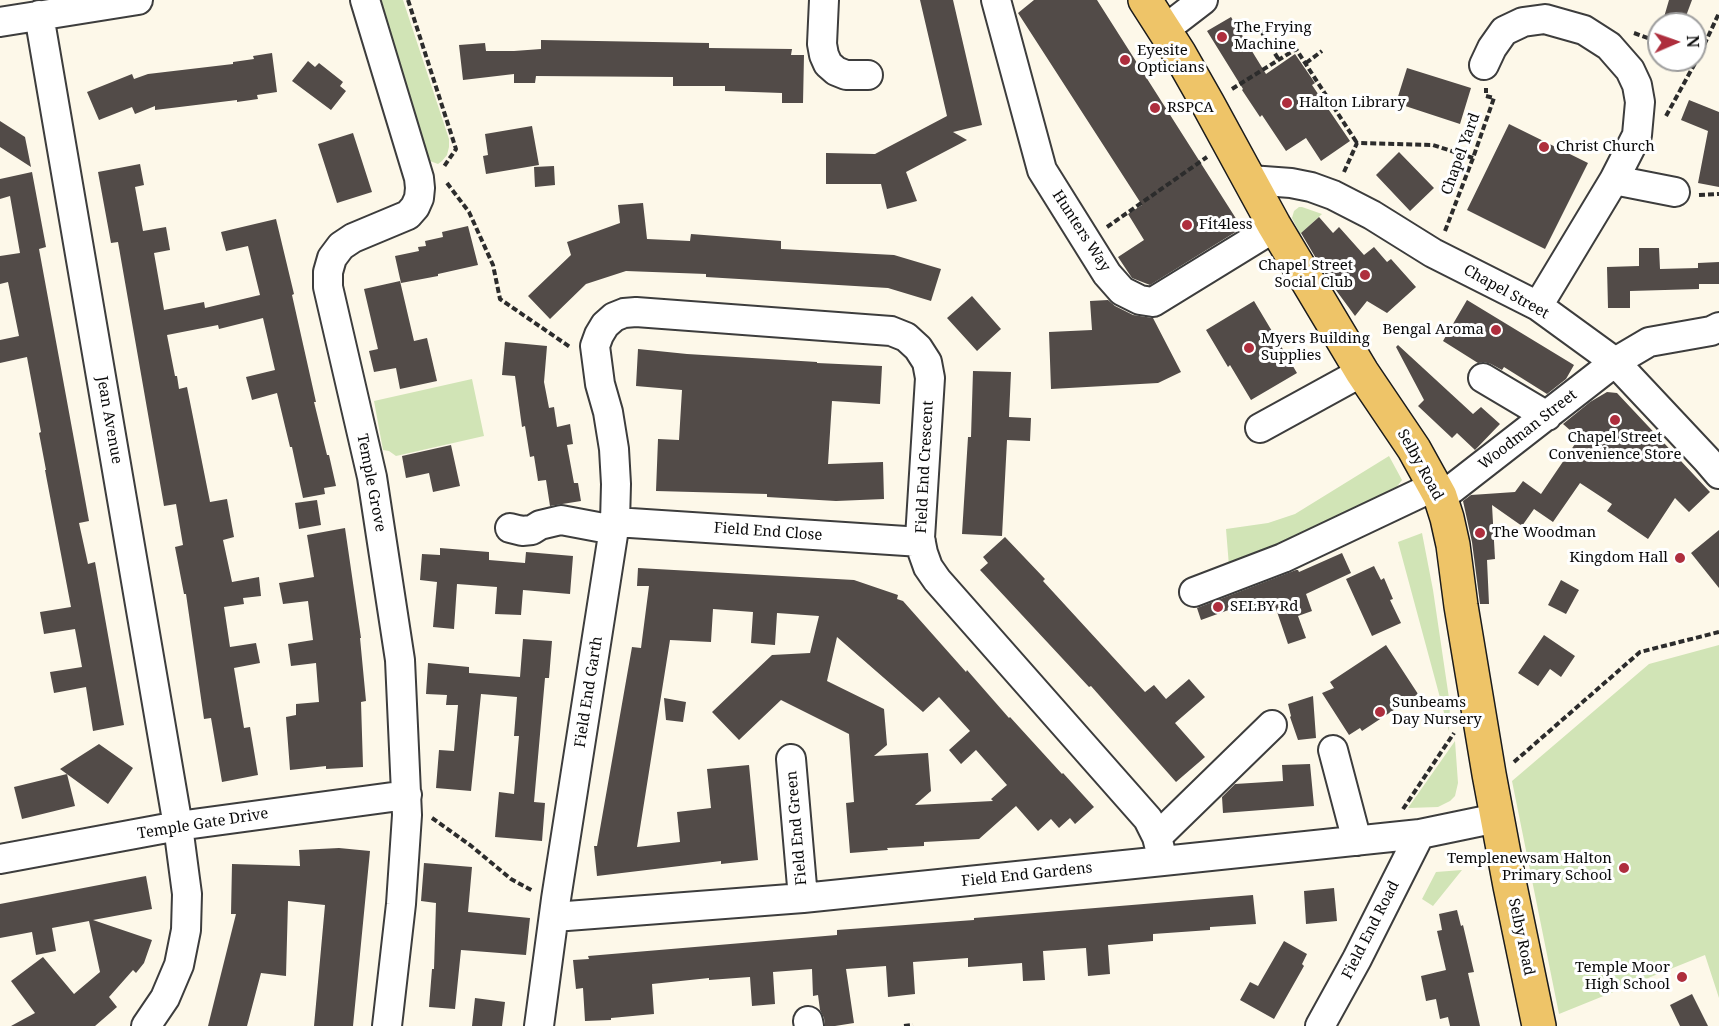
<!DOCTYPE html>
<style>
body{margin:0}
#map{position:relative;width:1719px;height:1026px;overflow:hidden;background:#fdf8e9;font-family:"Noto Serif",serif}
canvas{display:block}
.north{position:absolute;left:1647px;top:12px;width:60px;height:60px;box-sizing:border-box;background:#fff;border:2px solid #9d9d9d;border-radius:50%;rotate:88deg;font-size:16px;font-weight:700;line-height:24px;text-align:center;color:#0a0a0a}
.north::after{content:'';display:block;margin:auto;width:21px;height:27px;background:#ae2e3d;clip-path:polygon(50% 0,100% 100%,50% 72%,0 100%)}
</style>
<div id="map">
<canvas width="1719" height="1026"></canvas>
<div class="north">N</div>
</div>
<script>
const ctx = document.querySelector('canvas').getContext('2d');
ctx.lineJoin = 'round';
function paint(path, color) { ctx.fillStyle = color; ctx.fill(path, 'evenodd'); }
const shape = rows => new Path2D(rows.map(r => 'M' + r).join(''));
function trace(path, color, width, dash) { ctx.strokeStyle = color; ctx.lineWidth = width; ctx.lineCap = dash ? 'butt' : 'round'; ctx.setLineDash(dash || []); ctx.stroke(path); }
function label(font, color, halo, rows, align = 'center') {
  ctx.font = font + ' "Noto Serif",serif'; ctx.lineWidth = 6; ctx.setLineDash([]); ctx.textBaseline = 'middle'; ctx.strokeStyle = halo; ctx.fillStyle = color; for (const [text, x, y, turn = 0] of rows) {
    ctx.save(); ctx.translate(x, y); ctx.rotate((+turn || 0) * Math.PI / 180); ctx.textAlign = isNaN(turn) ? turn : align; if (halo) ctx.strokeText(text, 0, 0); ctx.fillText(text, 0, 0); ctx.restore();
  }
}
paint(shape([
 [378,0,403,0,449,139,449,147,447,155,442,161,438,164,430,161,425,155],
 [1299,207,1302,207,1322,214,1300,234,1292,218,1294,211],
 [472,379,484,436,396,456,389,451,383,450,374,401],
 [1389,456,1402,480,1392,493,1379,504,1229,566,1226,529,1268,523,1295,514],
 [1422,533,1433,590,1450,705,1449,731,1398,542],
 [1719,645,1719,998,1705,955,1559,1014,1512,781,1649,664],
 [1455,741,1458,783,1455,796,1450,801,1438,807,1408,808],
 [1462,870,1433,906,1422,899,1436,872]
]), '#d1e4b6');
paint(shape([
 [920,0,953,0,982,125,953,132,967,140,906,172,917,201,887,209,881,184,826,184,826,153,875,154,947,116],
 [1034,0,1097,0,1242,228,1150,285,1132,278,1118,257,1144,240,1128,214,1142,205,1018,13],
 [1669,0,1692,0,1683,24,1662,24],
 [1231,17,1266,74,1295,54,1315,83,1312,85,1350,141,1321,161,1306,138,1286,151,1262,115,1260,117,1242,90,1243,89,1207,31],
 [541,40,709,43,709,48,792,49,791,55,804,55,803,103,782,103,782,93,725,91,725,86,673,86,673,77,536,76,535,83,514,83,514,74,463,80,459,45,485,43,486,51,514,51,541,49],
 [272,53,277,92,257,95,258,99,237,102,237,100,155,110,155,106,135,114,132,107,99,120,87,92,132,74,134,79,148,74,233,64,233,62,254,59,253,56],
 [308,61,315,67,319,63,343,82,340,86,346,91,331,110,292,81],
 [1407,68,1471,88,1460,124,1396,103],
 [1689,100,1719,112,1719,187,1698,183,1708,131,1681,120],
 [0,121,25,137,31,167,0,147],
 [1509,124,1588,163,1545,249,1467,210],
 [532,126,539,165,486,174,483,156,488,155,485,134],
 [353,133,372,192,337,203,318,144],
 [1399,152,1434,188,1410,211,1376,175],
 [140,164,144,185,135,187,143,231,166,227,170,250,154,253,164,310,204,302,205,308,260,295,248,246,226,251,221,232,276,219,294,294,292,295,316,402,314,402,327,455,329,455,336,486,324,488,325,494,303,498,292,447,290,447,277,393,252,400,246,377,275,370,263,318,219,329,218,325,167,335,175,376,177,376,179,389,187,387,210,502,227,499,234,537,223,540,232,582,259,577,261,596,243,598,244,604,224,607,230,647,256,643,260,663,234,668,244,728,250,727,258,775,222,782,211,718,204,719,186,594,184,594,175,547,183,545,176,504,164,506,118,242,111,243,98,172],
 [554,166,555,185,535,187,534,167],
 [32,172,46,247,39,249,89,521,79,523,88,564,95,562,124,725,93,731,86,687,54,693,50,672,82,667,75,629,44,634,40,612,71,607,45,470,46,470,39,433,41,432,27,357,0,363,0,340,19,336,8,282,0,284,0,256,20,253,10,196,0,199,0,179],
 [643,203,647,239,690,241,691,234,781,241,781,249,894,255,941,269,931,301,888,288,706,277,706,274,626,271,586,284,550,319,528,296,571,255,567,242,620,223,618,205],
 [1319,217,1333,233,1339,227,1364,255,1374,247,1387,262,1391,259,1416,287,1387,313,1367,301,1355,316,1330,282,1301,233],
 [468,226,478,265,438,274,438,276,401,283,395,256,419,251,418,247,426,246,425,241,443,237,442,232],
 [1639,248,1659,248,1660,269,1698,268,1698,263,1719,262,1719,284,1699,284,1699,289,1630,291,1630,308,1608,308,1607,267,1639,266],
 [400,281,414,341,427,338,437,381,400,389,396,368,374,372,369,351,378,349,364,289],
 [972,296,1001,329,977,351,947,318],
 [1108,300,1115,306,1133,315,1153,318,1181,372,1158,383,1051,389,1049,332,1092,330,1090,301],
 [1467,300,1574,365,1566,379,1547,394,1504,367,1502,370,1491,364,1484,362,1478,363,1443,341],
 [1254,301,1297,373,1251,400,1230,365,1228,367,1206,330],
 [505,342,547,346,544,382,549,408,554,407,557,427,570,424,573,444,567,445,574,483,578,483,581,501,550,506,546,480,538,481,534,456,530,457,525,426,522,427,515,376,502,375],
 [1398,345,1473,414,1481,407,1500,424,1475,450,1457,433,1452,438,1418,406,1424,400,1396,347],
 [638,349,687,354,817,362,817,363,882,366,880,404,832,401,828,464,883,462,884,499,836,501,767,497,767,494,656,491,658,439,679,440,682,390,636,386],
 [973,371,1011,372,1009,417,1031,418,1030,441,1007,440,1002,536,962,534,968,437,971,437],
 [1607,392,1617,393,1710,492,1689,512,1675,498,1648,539,1607,511,1612,504,1580,483,1553,522,1534,509,1522,526,1492,505,1495,559,1487,560,1489,604,1480,604,1472,542,1463,501,1471,495,1515,492,1523,481,1541,494,1579,438,1563,424,1590,402],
 [451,445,460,486,433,492,429,473,406,478,402,456],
 [317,500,321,525,299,529,295,503],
 [345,528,361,638,360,638,366,701,361,702,363,767,326,769,326,766,290,770,286,717,296,715,296,704,319,702,316,663,291,666,288,644,313,640,308,601,283,604,279,583,314,577,307,535],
 [1719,530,1719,588,1691,553],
 [1005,537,1045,579,1043,581,1145,692,1154,685,1166,699,1189,679,1205,697,1175,723,1205,757,1176,782,1091,686,1089,687,980,570,988,563,983,557],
 [440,548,489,552,489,560,525,563,526,552,573,556,570,594,523,590,521,615,495,614,497,587,457,584,454,629,433,627,437,582,420,580,422,554,440,555],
 [1342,553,1351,573,1306,594,1312,611,1298,616,1306,638,1288,644,1273,600,1247,609,1245,604,1201,620,1197,608,1296,570,1298,570,1299,572],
 [1374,566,1381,580,1384,578,1393,599,1390,600,1401,623,1372,636,1346,579],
 [638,568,854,580,898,595,897,599,903,601,966,672,967,670,1009,718,1010,717,1062,774,1063,773,1094,807,1075,824,1070,818,1059,828,1051,819,1038,831,1016,806,979,839,924,842,924,846,887,848,888,850,850,853,846,803,854,802,849,734,781,700,739,740,712,712,772,655,810,653,819,616,777,613,775,645,751,643,753,612,713,609,711,642,670,640,637,847,680,842,677,812,711,808,707,769,749,765,758,860,721,864,721,861,597,876,594,846,597,846,632,647,641,648,649,586,637,586],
 [837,637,923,712,939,697,970,731,949,750,961,764,976,750,1007,785,991,799,993,801,915,805,931,791,928,753,874,756,887,745,884,709,827,681],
 [1561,580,1579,590,1566,614,1548,605],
 [1544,635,1575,656,1561,677,1550,669,1538,686,1518,673],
 [523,639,552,641,549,678,545,678,534,802,545,803,542,841,495,837,499,792,514,794,519,736,514,736,517,697,481,694,471,791,436,788,439,750,454,751,458,705,446,705,447,695,426,694,428,663,469,667,469,673,520,677],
 [1386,645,1418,694,1362,731,1360,728,1349,735,1322,693,1334,688,1330,682],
 [1313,696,1316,738,1298,740,1290,717,1291,716,1288,704],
 [664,698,686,702,683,722,666,720],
 [99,744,133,768,108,804,60,769],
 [1310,764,1314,806,1223,813,1222,797,1235,784,1283,781,1282,765],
 [67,774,75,806,22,819,14,787],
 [339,848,370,851,353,1026,314,1026,325,905,288,901,286,976,261,973,247,1026,208,1026,236,914,231,914,232,864,300,866,299,850],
 [424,863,472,867,468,912,530,918,526,955,461,950,455,1009,429,1007,432,969,434,969,436,903,421,901],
 [146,876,152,909,93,920,152,940,144,963,136,973,133,970,109,997,117,1007,95,1026,11,1026,35,1013,11,981,43,957,74,994,100,972,89,921,52,928,56,951,36,955,32,932,0,938,0,904],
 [1334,888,1337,921,1306,924,1304,891],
 [1253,895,1256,924,1210,927,1210,930,1153,934,1153,941,1108,945,1110,974,1088,976,1086,948,1043,951,1045,980,1023,981,1022,963,968,967,968,958,913,962,915,994,888,997,886,966,846,969,854,1023,835,1026,825,1026,824,1018,820,1010,818,995,813,996,812,969,773,972,775,1004,752,1006,750,977,709,980,709,978,652,984,654,1014,611,1018,611,1020,585,1021,583,988,576,989,573,960,589,959,588,956,837,935,837,930,974,920,974,918],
 [1457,910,1461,926,1463,925,1474,972,1468,973,1480,1026,1450,1026,1448,1017,1440,1019,1436,999,1426,1001,1421,976,1446,970,1437,931,1442,930,1439,914],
 [1284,941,1307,954,1302,964,1304,966,1274,1019,1240,1000,1250,982,1258,986],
 [1692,994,1708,1026,1680,1026,1670,1005],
 [475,998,505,1002,502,1026,472,1026]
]), '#524b48');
const minor = shape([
 [365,0,419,178,420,188,419,198,415,207,408,215,353,238,341,246,332,258,328,272,328,287,372,477,400,660,407,815,401,904,387,1026],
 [824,0,822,44,824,55,828,64,836,71,846,75,868,75],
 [996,0,1042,170,1107,274,1122,291,1140,300,1153,302,1275,227],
 [39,15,178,826,187,894,186,930,179,965,165,998,146,1026],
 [0,22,138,0],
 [1164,30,1203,0],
 [1484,65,1492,48,1504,31,1523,22,1545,19,1584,30,1609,46,1630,70,1637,85,1640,102,1637,135,1614,180,1538,306],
 [1250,180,1291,183,1311,187,1333,195,1372,215,1433,253,1538,306,1615,362,1707,460,1719,474],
 [1614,180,1675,192],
 [1483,378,1547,416],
 [1260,428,1362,372],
 [1440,496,1453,488,1615,362,1649,342,1711,331,1719,327],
 [615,522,921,542],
 [510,528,522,531,532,530,540,525,561,520,614,530],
 [1194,592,1283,558,1435,486],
 [1333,750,1357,841],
 [791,759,803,898],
 [1157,837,1272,725],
 [0,859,178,826,407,795],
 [554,917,803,898,1163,861,1420,834,1497,818],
 [808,1021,809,1026],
 [539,1026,556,899,615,522,616,484,614,449,608,412,600,384,595,346,599,335,605,325,614,317,624,313,636,312,891,331,906,337,918,348,927,362,930,378,920,538,923,553,928,567,937,580,1148,819,1157,837,1163,861],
 [1320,1026,1357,959,1420,834]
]);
const major = shape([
 [1145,0,1179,53,1208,104,1274,225,1362,372,1414,449,1440,496,1447,518,1453,545,1461,606,1489,774,1510,886,1539,1026]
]);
trace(minor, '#3d3d3d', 32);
trace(major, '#1b1b1b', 36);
trace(shape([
 [408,0,456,149,443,168],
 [1256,23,1279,60],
 [1634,33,1659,42],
 [1306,63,1322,51],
 [1232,89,1296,49,1357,143],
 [1666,116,1699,56,1719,13],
 [1344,172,1357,143,1433,145,1473,158],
 [447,183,469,212,493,265,500,299,570,347],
 [1699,195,1719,194],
 [1107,227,1207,157],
 [1445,231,1473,158,1494,98,1486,96,1486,88],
 [1514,762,1640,652,1719,632],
 [1403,809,1454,733],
 [432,818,470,845,511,879,533,891],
 [904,1026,913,1025]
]), '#2c2c2c', 4, [6, 3]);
trace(minor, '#fff', 28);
trace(major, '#eec468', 33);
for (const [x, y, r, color] of [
 [1222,37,6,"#ae2e3d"],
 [1125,60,6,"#ae2e3d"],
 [1287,103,6,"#ae2e3d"],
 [1155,108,6,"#ae2e3d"],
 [1544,147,6,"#ae2e3d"],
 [1187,225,6,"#ae2e3d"],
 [1365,275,6,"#ae2e3d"],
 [1496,330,6,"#ae2e3d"],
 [1249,348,6,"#ae2e3d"],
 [1615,420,6,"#ae2e3d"],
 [1480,533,6,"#ae2e3d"],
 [1680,558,6,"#ae2e3d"],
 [1218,607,6,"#ae2e3d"],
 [1380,712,6,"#ae2e3d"],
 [1624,868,6,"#ae2e3d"],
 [1682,977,6,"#ae2e3d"]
]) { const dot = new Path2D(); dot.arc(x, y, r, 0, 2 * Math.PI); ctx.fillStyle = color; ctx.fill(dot); trace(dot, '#fff', 2); }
label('15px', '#0a0a0a', '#fff', [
 ["The Frying",1234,28],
 ["Machine",1234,45],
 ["Eyesite",1137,51],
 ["Opticians",1137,68],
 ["Halton Library",1299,103],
 ["RSPCA",1167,108],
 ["Christ Church",1556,147],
 ["Fit4less",1199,225],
 ["Chapel Street",1353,266,"right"],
 ["Social Club",1353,283,"right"],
 ["Bengal Aroma",1484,330,"right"],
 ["Myers Building",1261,339],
 ["Supplies",1261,356],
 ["Chapel Street",1615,438,"center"],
 ["Convenience Store",1615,455,"center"],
 ["The Woodman",1492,533],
 ["Kingdom Hall",1668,558,"right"],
 ["SELBY Rd",1230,607],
 ["Sunbeams",1392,703],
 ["Day Nursery",1392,720],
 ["Templenewsam Halton",1612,859,"right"],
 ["Primary School",1612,876,"right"],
 ["Temple Moor",1670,968,"right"],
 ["High School",1670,985,"right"]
], 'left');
label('15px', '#0a0a0a', '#fff', [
 ["Chapel Yard",1461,154,-70],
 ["Hunters Way",1081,231,57],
 ["Chapel Street",1506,292,29],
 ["Jean Avenue",109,420,80],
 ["Woodman Street",1528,430,-38],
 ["Selby Road",1420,465,61],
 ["Field End Crescent",925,467,-87],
 ["Temple Grove",371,483,79],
 ["Field End Close",768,532,4],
 ["Field End Garth",589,692,-81],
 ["Temple Gate Drive",203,824,-9],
 ["Field End Green",797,828,-95],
 ["Field End Gardens",1027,875,-6],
 ["Field End Road",1371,930,-63],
 ["Selby Road",1521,937,78]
]);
</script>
